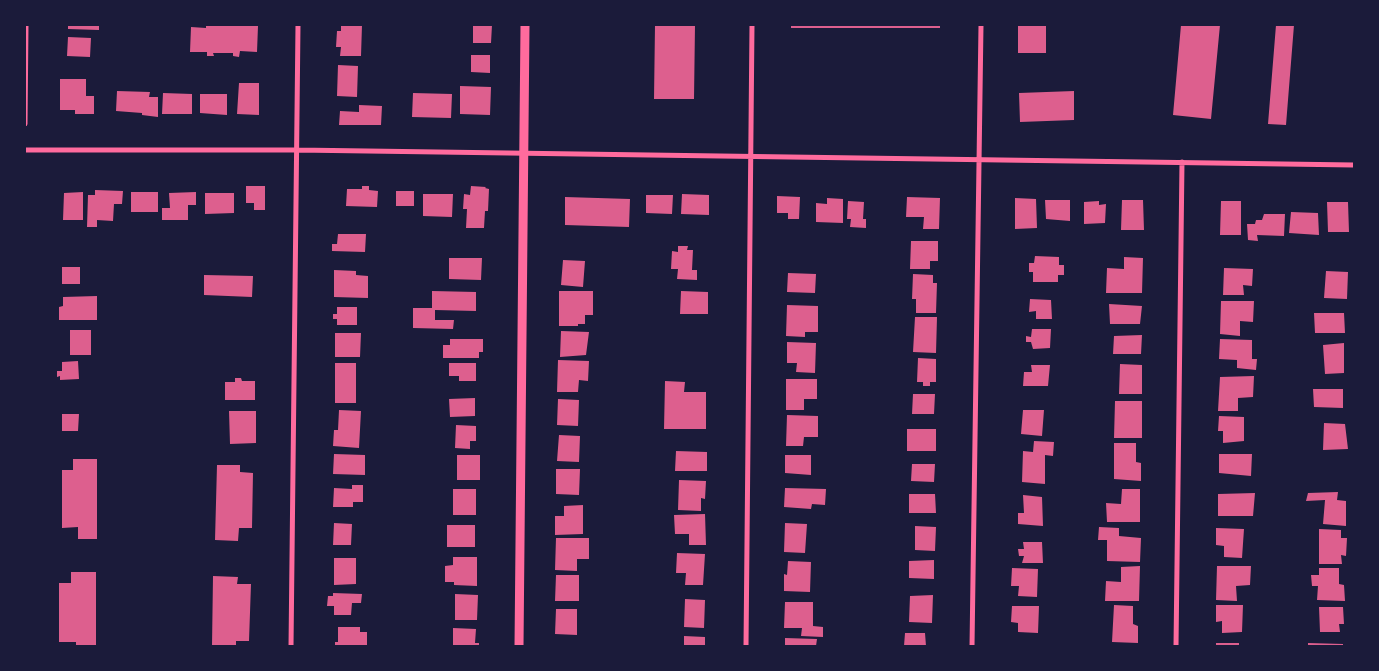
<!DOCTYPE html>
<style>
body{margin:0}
#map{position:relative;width:1379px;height:671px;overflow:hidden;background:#1b1b3a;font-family:Manrope,sans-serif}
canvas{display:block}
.frame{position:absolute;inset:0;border:26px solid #1b1b3a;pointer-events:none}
</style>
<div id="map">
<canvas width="1379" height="671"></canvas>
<div class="frame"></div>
</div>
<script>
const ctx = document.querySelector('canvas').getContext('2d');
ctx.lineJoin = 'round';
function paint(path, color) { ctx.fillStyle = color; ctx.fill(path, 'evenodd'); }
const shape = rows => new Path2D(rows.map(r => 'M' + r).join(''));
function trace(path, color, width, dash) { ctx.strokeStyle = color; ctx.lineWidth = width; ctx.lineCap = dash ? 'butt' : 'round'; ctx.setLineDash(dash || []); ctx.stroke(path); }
paint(shape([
 [68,25,99,25,99,30,68,29],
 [206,25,258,26,257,52,240,51,239,57,233,56,233,53,213,53,214,56,207,56,207,52,190,52,191,27,206,28],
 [341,25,362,25,361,56,340,56,341,47,336,47,337,31,341,31],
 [473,25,492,25,491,43,473,43],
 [655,25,695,25,694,99,654,99],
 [791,25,940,25,940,28,791,28],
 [1018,25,1046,25,1046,53,1018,53],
 [1181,25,1220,25,1211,119,1173,115],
 [1276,25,1294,25,1286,125,1268,124],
 [68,37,91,38,90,57,67,56],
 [471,55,490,55,490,73,471,72],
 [338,65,358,66,357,97,337,96],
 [60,79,86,79,86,96,94,96,94,114,75,114,75,110,60,110],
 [239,83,259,83,259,115,237,114],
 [460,86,491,87,490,115,460,114],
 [117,91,150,92,149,97,158,97,158,117,142,115,142,113,116,111],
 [1074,91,1074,120,1020,122,1019,93],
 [163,93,192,94,192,114,162,114],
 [413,93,452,94,451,118,412,117],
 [200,94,227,94,227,115,200,113],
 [359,105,382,106,381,125,339,125,340,111,359,112],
 [246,186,265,186,265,210,254,210,254,203,246,203],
 [362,186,369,186,369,190,378,191,377,207,346,206,347,189,362,189],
 [471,186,486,187,485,188,489,189,488,211,485,211,484,228,466,228,467,209,463,209,464,194,470,195],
 [95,190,123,191,122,204,114,204,113,221,97,220,97,227,87,227,88,195,95,195],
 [396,191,414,191,414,206,396,206],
 [83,192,83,220,63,220,64,193],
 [131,192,158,192,158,212,131,212],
 [196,192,196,205,188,205,188,220,162,220,162,208,170,208,169,193],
 [205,193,234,193,234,213,205,214],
 [423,194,453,194,452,217,423,216],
 [682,194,709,195,709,215,681,214],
 [646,195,673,195,672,214,646,213],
 [777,196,800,197,799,219,788,219,788,213,777,213],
 [565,197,630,199,629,227,565,225],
 [907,197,940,198,939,229,923,229,924,217,906,217],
 [827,198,843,199,843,223,816,222,816,203,827,204],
 [1015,198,1036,199,1037,228,1015,229],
 [1045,200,1070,200,1070,221,1046,219],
 [1122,200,1143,200,1144,230,1121,230],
 [848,201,864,202,863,219,866,219,866,228,850,227,851,219,847,219],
 [1099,201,1099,205,1106,204,1105,223,1084,224,1084,202],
 [1221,201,1241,201,1241,235,1220,235],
 [1327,202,1348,202,1349,232,1328,232],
 [1291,212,1318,213,1319,235,1289,233],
 [1264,214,1285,214,1284,236,1257,235,1258,241,1248,240,1247,224,1255,224,1256,220,1262,220],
 [338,234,366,234,365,252,332,251,332,244,337,244],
 [911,241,938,241,938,261,930,261,930,269,910,269],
 [678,246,688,246,687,250,693,250,692,270,697,270,697,280,677,279,678,269,671,269,672,251,678,252],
 [1035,256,1059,257,1059,265,1064,265,1064,275,1058,275,1058,282,1033,282,1033,272,1029,272,1029,263,1034,263],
 [1124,257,1143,258,1142,293,1106,293,1107,268,1124,269],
 [449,258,482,258,481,280,449,279],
 [563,260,585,261,583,287,561,285],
 [62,267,80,267,80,284,62,284],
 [1224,268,1253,269,1252,286,1243,285,1244,295,1223,295],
 [334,270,356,271,356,275,368,276,368,298,334,297],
 [1326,271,1348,272,1347,299,1324,298],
 [788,273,816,274,815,293,787,292],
 [913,274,933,275,933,283,937,283,936,313,916,313,916,299,912,299],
 [204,275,253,276,252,297,204,295],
 [432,291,476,292,476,311,435,310,435,320,454,320,453,329,413,328,413,308,432,308],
 [559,291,593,291,593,315,585,315,585,324,578,324,578,326,559,326],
 [681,291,708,292,708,314,680,314],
 [97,296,97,320,59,320,59,307,63,306,63,297],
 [1030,299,1051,300,1052,319,1036,319,1036,311,1029,312],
 [1221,301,1254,301,1253,322,1240,321,1240,336,1220,334],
 [1109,304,1142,306,1140,324,1110,324],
 [787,305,818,306,818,332,805,332,805,337,786,336],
 [337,307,357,307,357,325,337,325,337,319,333,319,333,314,337,314],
 [1314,313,1344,313,1345,333,1315,333],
 [915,317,937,317,936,353,913,352],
 [1032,329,1051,329,1050,348,1033,349,1031,342,1026,342,1026,336,1031,337],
 [70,330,91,330,91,355,70,355],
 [561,331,589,332,586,355,560,357],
 [335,333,361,333,360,357,335,357],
 [1142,335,1141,354,1113,354,1114,336],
 [450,339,483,339,483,352,479,352,479,358,443,358,443,345,450,345],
 [1220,339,1252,340,1252,359,1257,359,1256,370,1237,368,1237,360,1219,359],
 [787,342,816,343,815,373,796,372,797,363,787,363],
 [1344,343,1344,373,1325,374,1323,345],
 [918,358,936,359,936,382,930,382,930,386,923,386,923,382,917,382],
 [558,360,589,361,588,381,579,380,578,392,557,392],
 [78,361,79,379,60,380,60,376,57,377,57,371,62,371,62,362],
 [335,363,356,363,356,403,335,403],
 [449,363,476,363,476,381,459,381,459,376,449,376],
 [1120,364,1142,365,1142,394,1119,394],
 [1031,365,1050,365,1048,386,1023,386,1024,372,1032,372],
 [1254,376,1253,397,1238,398,1238,411,1218,411,1220,377],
 [235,378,241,378,242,381,255,381,255,400,225,400,225,382,235,382],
 [786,379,817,379,817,399,804,399,804,410,786,410],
 [665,381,685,382,684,392,706,392,706,429,664,429],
 [1313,389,1343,389,1343,408,1314,407],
 [913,394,935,394,934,414,912,414],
 [475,398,475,416,450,417,449,399],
 [558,399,579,400,578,426,557,425],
 [1115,401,1142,401,1142,438,1114,438],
 [339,410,361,411,359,448,333,446,334,430,338,430],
 [1023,410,1044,410,1042,436,1021,434],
 [229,411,256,411,256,443,230,444],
 [62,414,79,414,78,431,62,431],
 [787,415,818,416,818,437,804,437,803,446,786,446],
 [1219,416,1244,417,1244,441,1223,443,1223,431,1218,431],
 [1324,423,1345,424,1348,449,1323,450],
 [456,425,476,426,476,441,470,441,470,449,455,448],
 [907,429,936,429,936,451,907,451],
 [559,435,580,436,579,462,557,461],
 [1034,441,1054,442,1053,456,1045,455,1045,484,1022,482,1023,451,1033,452],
 [1114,443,1136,443,1136,462,1141,463,1141,481,1114,479],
 [676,451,707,452,707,471,675,471],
 [334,454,365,455,365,475,333,474],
 [1219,454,1252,454,1251,476,1219,473],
 [457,455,480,455,480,480,457,480],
 [785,455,811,455,811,475,785,473],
 [73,459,97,459,97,539,78,539,78,527,62,528,62,470,73,470],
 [912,464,935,464,934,482,911,481],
 [217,465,240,465,240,472,253,473,252,528,239,528,238,541,215,540],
 [556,469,580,469,579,495,556,494],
 [679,480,706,481,705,499,701,498,701,511,678,510],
 [352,485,363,485,363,502,353,502,353,507,333,507,334,488,352,489],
 [785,488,826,489,825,505,812,504,811,509,784,507],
 [453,489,476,489,476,515,453,515],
 [1122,489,1140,489,1140,522,1107,522,1106,503,1121,504],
 [1338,492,1337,500,1346,501,1346,526,1323,524,1325,500,1306,501,1308,493],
 [1255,493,1253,516,1218,516,1218,494],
 [909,494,935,494,936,513,909,513],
 [1023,495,1042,497,1043,526,1018,524,1018,513,1024,513],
 [583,505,583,534,555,535,555,516,564,516,564,506],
 [705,514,706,545,689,545,689,534,675,534,674,515],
 [334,523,352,524,351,545,333,545],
 [785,523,807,524,805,553,784,552],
 [447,525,475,525,475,547,447,547],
 [915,526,936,527,935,551,915,550],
 [1099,527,1119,528,1119,536,1141,538,1140,562,1107,561,1107,540,1098,540],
 [1216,528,1244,529,1242,558,1224,557,1224,546,1216,545],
 [1319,529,1341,530,1341,538,1347,538,1346,556,1341,555,1342,564,1319,564],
 [556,538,589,538,589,559,577,559,577,571,555,570],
 [1023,542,1042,542,1043,563,1022,563,1024,556,1019,556,1018,549,1024,549],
 [677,553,705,554,703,585,685,585,686,573,676,573],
 [453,557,477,557,477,586,454,585,454,582,445,582,445,566,453,565],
 [334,558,356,558,356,584,334,585],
 [934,560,934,579,909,578,909,561],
 [788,561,811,562,810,592,784,591,784,574,787,575],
 [1140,566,1139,601,1105,601,1106,581,1121,582,1121,567],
 [1217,566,1251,566,1250,585,1236,586,1237,601,1216,600],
 [1012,568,1038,569,1037,597,1018,596,1019,586,1011,586],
 [1319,568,1339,568,1339,584,1344,585,1345,601,1317,600,1318,586,1312,586,1311,575,1319,575],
 [71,572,96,572,96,646,76,646,76,642,59,642,59,583,71,583],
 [556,575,579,575,579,601,555,601],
 [213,576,238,577,237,584,251,584,249,641,236,641,236,646,212,646],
 [333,593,362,594,361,603,352,603,351,615,334,615,334,606,327,606,328,596,333,596],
 [455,594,478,595,477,620,455,620],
 [933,595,932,623,909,622,910,596],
 [685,599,705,600,704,628,684,627],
 [785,602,813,602,813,626,823,627,823,637,801,636,802,628,784,628],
 [1114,605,1133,606,1133,624,1138,626,1138,643,1112,642],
 [1216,605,1243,605,1242,632,1222,633,1222,621,1216,622],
 [1012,606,1039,606,1038,633,1018,632,1018,623,1011,622],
 [1319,607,1343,607,1344,624,1339,624,1340,632,1320,632],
 [556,609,577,609,577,635,555,634],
 [338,627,360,627,360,632,367,632,367,646,335,646,335,642,338,642],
 [453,628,476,629,475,643,479,643,479,646,453,646],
 [905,633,925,633,926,646,904,646],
 [684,636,705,637,705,646,684,646],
 [785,638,817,639,816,646,785,646],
 [1216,643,1239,643,1239,646,1216,646],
 [1308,643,1343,644,1343,646,1308,646]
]), '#dd5f8e');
trace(shape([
 [25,124,26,25],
 [25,150,297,150,1354,165],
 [291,646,298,25],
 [746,646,752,25],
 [972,646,981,25],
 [1176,646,1182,162]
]), '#ff6b9d', 5);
trace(shape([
 [519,646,525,25]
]), '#ff6b9d', 9);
</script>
